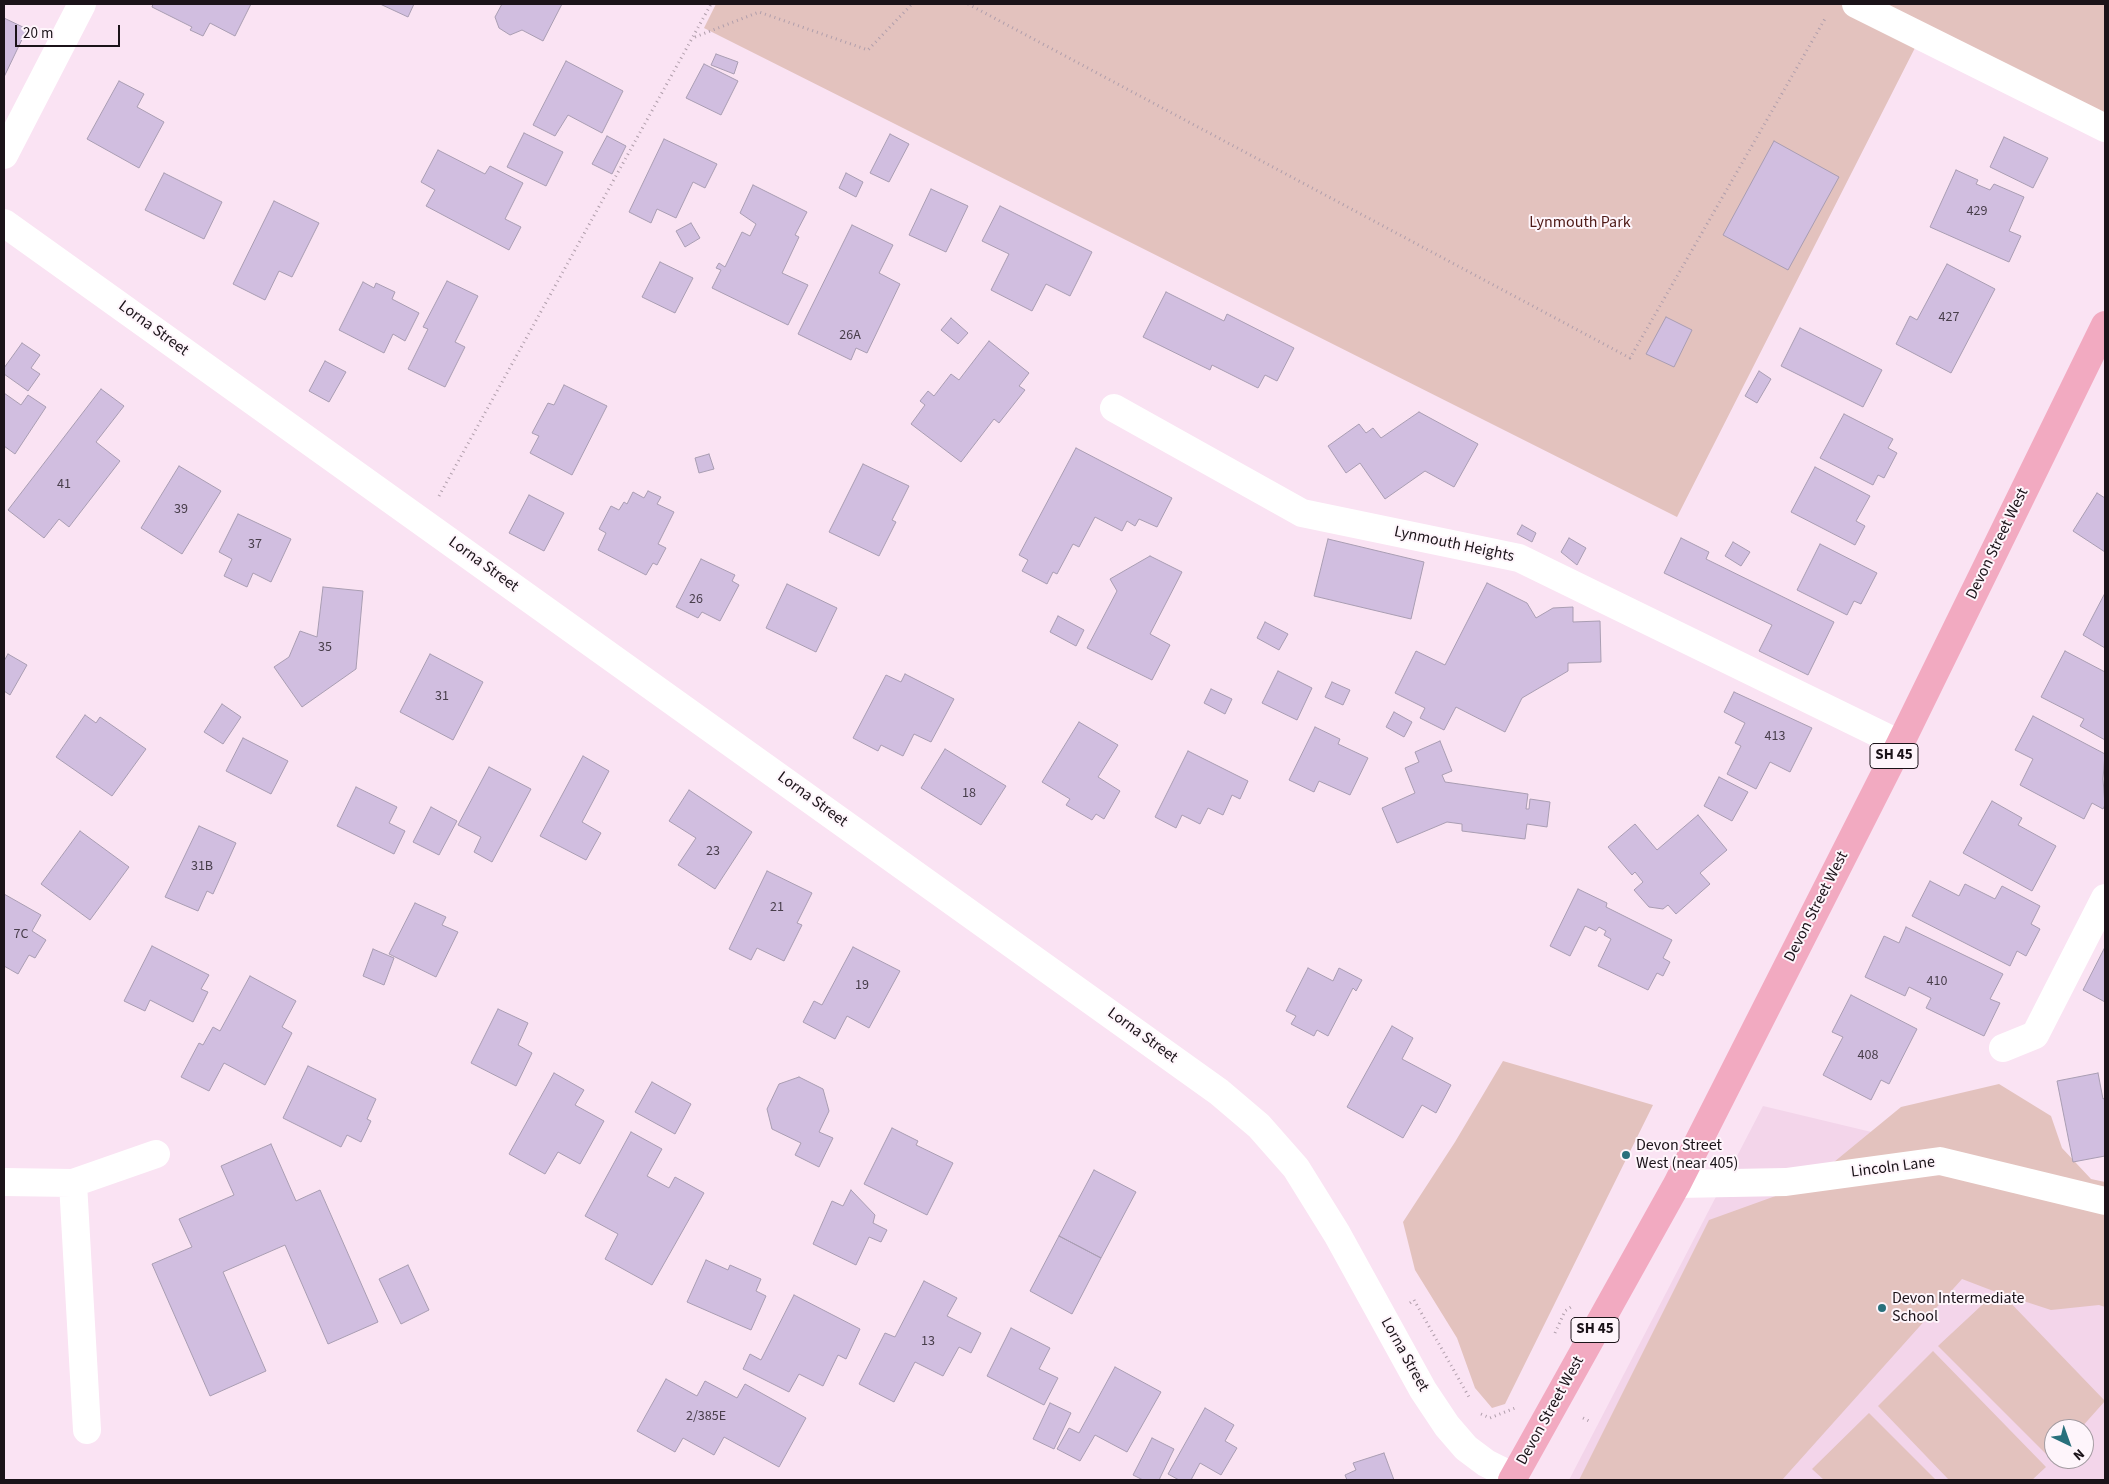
<!DOCTYPE html>
<style>
body{margin:0}
#map{position:relative;width:2109px;height:1484px;overflow:hidden;background:#fae3f3;font-family:"Source Sans 3",sans-serif}
canvas{display:block}
.frame{position:absolute;inset:0;border:5px solid #1b1319;pointer-events:none}
.north{position:absolute;left:2044px;top:1419px;width:50px;height:50px;box-sizing:border-box;background:#fef5fb;border:1px solid #a39ba1;border-radius:50%;rotate:138deg;font-size:14px;font-weight:700;line-height:20px;text-align:center;color:#1b1319}
.north::after{content:'';display:block;margin:auto;width:18px;height:22px;background:#29707c;clip-path:polygon(50% 0,100% 100%,50% 72%,0 100%)}
.scale{position:absolute;left:15px;top:25px;width:105px;height:22px;box-sizing:border-box;border:2px solid #1b1319;border-top:0;padding-left:6px;font-size:15px;line-height:18px;white-space:nowrap;color:#1b1319;-webkit-text-stroke:4px #fef5fb;paint-order:stroke}
</style>
<div id="map">
<canvas width="2109" height="1484"></canvas>
<div class="frame"></div>
<div class="north">N</div>
<div class="scale">20 m</div>
</div>
<script>
const ctx = document.querySelector('canvas').getContext('2d');
ctx.lineJoin = 'round';
function paint(path, color) { ctx.fillStyle = color; ctx.fill(path, 'evenodd'); }
const shape = rows => new Path2D(rows.map(r => 'M' + r).join(''));
function trace(path, color, width, dash) { ctx.strokeStyle = color; ctx.lineWidth = width; ctx.lineCap = dash ? 'butt' : 'round'; ctx.setLineDash(dash || []); ctx.stroke(path); }
function label(font, color, halo, rows, align = 'center') {
  ctx.font = font + ' "Source Sans 3",sans-serif'; ctx.lineWidth = 4; ctx.setLineDash([]); ctx.textBaseline = 'middle'; ctx.strokeStyle = halo; ctx.fillStyle = color; for (const [text, x, y, turn = 0] of rows) {
    ctx.save(); ctx.translate(x, y); ctx.rotate((+turn || 0) * Math.PI / 180); ctx.textAlign = isNaN(turn) ? turn : align; if (halo) ctx.strokeText(text, 0, 0); ctx.fillText(text, 0, 0); ctx.restore();
  }
}
paint(shape([
 [1763,1106,2105,1188,2105,1480,1569,1480],
 [2054,1429,2084,1429,2084,1459,2054,1459]
]), '#f3d5ea');
paint(shape([
 [716,4,2105,4,2105,126,1922,34,1677,517,704,28],
 [1503,1061,1653,1105,1505,1404,1492,1408,1475,1388,1457,1338,1415,1270,1403,1222,1455,1142],
 [1999,1084,2051,1116,2062,1148,2091,1179,2105,1182,2105,1307,2099,1305,2051,1310,2002,1294,2105,1401,2080,1429,2054,1429,2054,1456,2051,1459,1938,1346,1996,1292,1962,1279,1782,1480,1579,1480,1709,1220,1806,1185,1901,1107],
 [1933,1351,2046,1467,2032,1480,1949,1480,1878,1406],
 [1869,1413,1936,1480,1824,1480,1812,1469]
]), '#e3c2be');
const building = shape([
 [153,4,251,4,235,36,210,23,203,36,190,30,192,27,152,7,153,4],
 [380,4,414,4,408,17,380,4],
 [502,4,562,4,543,41,522,30,510,35,499,28,495,17,502,4],
 [4,18,27,29,4,77,4,18],
 [716,54,738,62,734,74,711,65,716,54],
 [566,61,623,91,602,133,568,115,555,136,533,125,566,61],
 [704,64,738,81,721,115,686,98,704,64],
 [119,81,144,94,137,107,164,122,139,168,87,139,119,81],
 [524,133,563,152,546,186,507,167,524,133],
 [890,134,909,144,889,182,870,173,890,134],
 [607,136,626,146,612,174,592,164,607,136],
 [2004,137,2048,158,2033,188,1990,167,2004,137],
 [664,139,717,164,705,188,693,182,676,218,657,209,651,223,629,212,664,139],
 [1774,141,1839,177,1788,270,1723,235,1774,141],
 [438,150,485,174,490,166,523,183,505,219,521,227,509,250,426,206,435,190,421,182,438,150],
 [1956,170,1978,180,1976,184,1990,190,1994,184,2024,197,2009,231,2021,236,2009,262,1930,227,1956,170],
 [164,173,222,202,204,239,145,210,164,173],
 [846,173,863,182,856,197,839,188,846,173],
 [753,185,807,212,795,235,799,237,782,273,808,285,788,325,712,288,721,270,716,268,719,263,725,267,742,232,750,236,756,224,740,213,753,185],
 [931,189,968,206,946,252,909,235,931,189],
 [274,201,319,223,292,277,279,271,265,300,233,284,274,201],
 [1000,206,1092,252,1070,296,1046,284,1032,311,991,290,1009,254,982,241,1000,206],
 [691,223,700,238,685,247,676,231,691,223],
 [852,225,893,245,879,273,900,284,867,353,856,348,851,360,798,334,852,225],
 [660,262,693,278,675,313,642,297,660,262],
 [1947,264,1995,289,1951,373,1896,344,1910,316,1917,320,1947,264],
 [447,281,478,296,455,342,465,347,445,387,408,369,428,329,423,327,447,281],
 [363,282,374,288,376,283,395,292,392,299,419,313,405,341,393,334,384,353,339,330,363,282],
 [1166,292,1224,321,1227,314,1294,348,1277,381,1265,375,1258,388,1212,365,1210,370,1143,337,1166,292],
 [1666,317,1692,330,1674,367,1646,354,1666,317],
 [951,318,968,333,958,344,941,330,951,318],
 [1800,328,1882,370,1863,407,1781,366,1800,328],
 [989,341,1029,373,1019,386,1025,390,999,423,994,419,961,462,911,424,925,405,920,401,928,391,934,396,951,374,959,380,989,341],
 [22,343,40,355,31,368,40,374,28,391,4,374,4,368,22,343],
 [325,361,346,372,329,402,309,391,325,361],
 [1759,371,1771,379,1757,403,1745,396,1759,371],
 [564,385,607,406,572,475,530,453,539,436,532,433,548,403,554,405,564,385],
 [101,389,124,406,96,442,120,461,69,527,59,519,44,538,8,510,101,389],
 [4,393,21,405,28,395,46,407,15,454,4,446,4,393],
 [1419,412,1478,444,1454,487,1425,471,1385,499,1360,463,1346,473,1328,446,1359,424,1366,433,1373,428,1381,438,1419,412],
 [1844,414,1893,439,1888,448,1897,453,1884,478,1878,475,1873,485,1820,458,1844,414],
 [1076,448,1172,498,1157,527,1139,519,1135,526,1127,521,1122,531,1095,517,1079,547,1073,544,1057,574,1053,572,1047,584,1022,571,1028,560,1019,555,1076,448],
 [709,454,714,469,699,473,695,458,709,454],
 [863,464,909,486,892,520,896,522,879,556,829,532,863,464],
 [179,466,221,491,182,554,141,528,179,466],
 [1815,467,1870,496,1856,521,1865,526,1855,545,1791,512,1815,467],
 [648,491,661,497,657,504,674,512,658,544,666,548,657,565,653,563,646,575,598,550,606,533,599,529,611,506,619,510,624,502,627,504,633,492,644,498,648,491],
 [2097,493,2105,498,2105,552,2073,531,2097,493],
 [529,495,564,513,544,551,509,533,529,495],
 [238,514,291,539,271,582,253,573,247,587,224,576,232,559,219,552,238,514],
 [1522,525,1536,533,1532,542,1517,534,1522,525],
 [1569,538,1586,548,1577,565,1561,552,1569,538],
 [1681,538,1709,552,1706,559,1834,622,1808,675,1759,651,1772,625,1664,573,1681,538],
 [1328,539,1424,562,1411,619,1314,596,1328,539],
 [1733,542,1750,552,1741,566,1725,556,1733,542],
 [1820,544,1877,573,1861,604,1854,601,1847,615,1797,590,1820,544],
 [1150,556,1182,572,1150,634,1170,645,1152,680,1087,648,1117,591,1110,579,1150,556],
 [701,559,735,575,732,581,739,585,720,621,702,612,698,618,676,607,701,559],
 [1487,583,1527,603,1536,618,1553,608,1573,607,1573,622,1600,621,1601,662,1568,663,1568,671,1522,698,1505,732,1456,707,1444,730,1420,718,1425,708,1395,693,1416,651,1445,665,1487,583],
 [787,584,837,608,816,652,766,628,787,584],
 [323,587,363,591,356,669,302,707,274,667,289,657,300,631,317,637,323,587],
 [2105,593,2105,648,2083,635,2105,593],
 [1058,616,1084,630,1076,646,1050,632,1058,616],
 [1265,622,1288,634,1279,650,1257,638,1265,622],
 [2065,651,2105,672,2105,740,2080,726,2084,719,2041,697,2065,651],
 [8,654,27,665,10,695,4,691,4,661,8,654],
 [430,654,483,682,453,740,400,712,430,654],
 [1278,671,1312,688,1297,720,1262,703,1278,671],
 [905,674,954,699,931,742,914,734,903,756,881,745,878,751,853,738,886,675,901,682,905,674],
 [1332,682,1350,690,1343,705,1325,697,1332,682],
 [1211,689,1232,699,1225,714,1204,703,1211,689],
 [1734,692,1812,728,1790,772,1770,762,1756,789,1727,774,1741,746,1735,743,1745,723,1724,712,1734,692],
 [222,704,241,717,223,744,204,732,222,704],
 [1394,712,1412,722,1404,737,1386,727,1394,712],
 [85,715,96,723,100,717,146,749,112,796,56,757,85,715],
 [2033,716,2105,754,2103,779,2105,805,2103,809,2092,803,2084,819,2020,785,2033,759,2015,750,2033,716],
 [1079,722,1118,745,1098,777,1120,791,1104,819,1096,814,1092,820,1066,805,1070,799,1042,782,1079,722],
 [1315,727,1340,739,1338,744,1368,758,1350,795,1319,781,1314,792,1289,780,1315,727],
 [243,738,288,761,271,794,226,771,243,738],
 [1440,741,1452,771,1442,775,1445,782,1528,794,1526,809,1529,809,1530,799,1550,802,1547,827,1527,824,1525,839,1462,831,1462,824,1447,822,1397,843,1382,808,1415,793,1405,768,1419,762,1415,752,1440,741],
 [945,749,1006,786,981,825,921,788,945,749],
 [1188,751,1248,781,1240,799,1232,795,1223,815,1208,808,1200,824,1182,815,1176,828,1155,817,1188,751],
 [583,756,609,771,582,822,601,833,586,860,540,836,583,756],
 [489,767,531,789,492,862,474,852,481,837,458,825,489,767],
 [1719,777,1748,792,1732,821,1704,806,1719,777],
 [356,787,397,807,389,823,405,831,394,854,337,826,356,787],
 [689,790,752,832,715,889,678,865,696,838,669,821,689,790],
 [1992,801,2022,818,2018,825,2056,846,2032,891,1963,853,1992,801],
 [431,807,457,821,439,855,413,842,431,807],
 [1698,815,1727,850,1700,873,1710,884,1676,914,1668,905,1663,909,1649,907,1634,890,1643,882,1635,872,1632,875,1608,847,1635,824,1657,850,1698,815],
 [199,826,236,843,213,894,207,891,198,911,165,897,199,826],
 [80,831,129,867,90,920,41,884,80,831],
 [767,871,812,893,797,923,802,925,784,961,757,948,751,960,729,949,767,871],
 [1930,881,1959,896,1965,884,1995,899,2002,886,2040,906,2031,924,2040,929,2026,956,2017,951,2010,966,1912,916,1930,881],
 [1578,889,1607,903,1606,907,1672,940,1663,958,1670,962,1663,976,1657,973,1648,990,1598,966,1611,939,1604,935,1606,931,1599,927,1596,931,1585,926,1570,956,1550,946,1578,889],
 [4,894,41,915,32,931,46,940,35,958,29,955,18,974,4,966,4,894],
 [415,903,446,917,442,925,458,932,436,977,389,954,415,903],
 [1906,927,2003,974,1990,999,2000,1003,1984,1036,1926,1008,1931,998,1909,987,1905,996,1865,977,1884,936,1899,943,1906,927],
 [152,946,209,975,201,989,208,992,193,1022,150,1000,145,1011,124,1001,152,946],
 [853,947,900,971,869,1028,847,1016,835,1039,803,1022,814,1001,822,1005,853,947],
 [2105,947,2105,1002,2083,990,2105,947],
 [373,949,394,958,384,985,363,976,373,949],
 [1308,968,1333,981,1339,968,1362,980,1356,991,1353,988,1328,1036,1317,1030,1314,1036,1291,1024,1296,1016,1286,1011,1308,968],
 [250,976,296,1001,282,1027,292,1033,265,1085,224,1063,209,1091,181,1077,199,1043,203,1045,213,1027,220,1031,250,976],
 [1851,995,1917,1029,1889,1084,1881,1080,1871,1100,1823,1075,1843,1037,1832,1032,1851,995],
 [498,1009,528,1023,518,1045,532,1053,516,1086,471,1063,498,1009],
 [1392,1026,1413,1038,1402,1059,1451,1085,1436,1113,1422,1105,1403,1138,1347,1107,1392,1026],
 [308,1066,376,1099,367,1119,371,1121,361,1142,347,1135,341,1147,283,1118,308,1066],
 [554,1073,584,1090,575,1105,604,1121,580,1164,558,1152,545,1174,509,1154,554,1073],
 [2098,1073,2103,1099,2105,1098,2105,1156,2073,1162,2057,1081,2098,1073],
 [799,1077,823,1089,829,1111,819,1132,833,1138,819,1167,795,1155,801,1143,772,1129,767,1109,779,1084,799,1077],
 [652,1082,691,1104,675,1134,635,1112,652,1082],
 [892,1128,918,1141,916,1145,953,1163,927,1215,864,1184,892,1128],
 [631,1132,662,1149,647,1176,669,1188,675,1177,704,1193,652,1285,605,1259,618,1234,585,1216,631,1132],
 [271,1144,296,1201,320,1190,378,1322,328,1344,285,1245,223,1272,266,1371,210,1396,152,1264,192,1247,179,1219,234,1195,221,1166,271,1144],
 [1094,1170,1136,1192,1101,1258,1059,1236,1094,1170],
 [851,1190,875,1215,873,1223,887,1230,881,1242,869,1237,856,1265,813,1244,832,1201,843,1206,851,1190],
 [1059,1236,1101,1258,1072,1314,1030,1291,1059,1236],
 [706,1260,728,1270,730,1265,761,1279,756,1291,766,1296,751,1330,687,1302,706,1260],
 [408,1265,429,1310,401,1324,379,1279,408,1265],
 [924,1281,957,1298,947,1316,981,1333,971,1353,959,1347,943,1376,915,1362,894,1402,859,1384,885,1333,895,1337,924,1281],
 [794,1295,860,1329,846,1359,838,1355,823,1386,799,1374,789,1392,743,1369,750,1354,761,1360,794,1295],
 [1011,1328,1050,1348,1039,1369,1058,1378,1044,1405,987,1376,1011,1328],
 [1115,1367,1161,1392,1127,1452,1095,1435,1080,1461,1057,1449,1069,1428,1079,1433,1115,1367],
 [666,1379,697,1396,705,1381,737,1398,745,1384,806,1418,779,1467,724,1437,714,1455,683,1438,675,1452,637,1431,666,1379],
 [1050,1403,1071,1413,1054,1449,1033,1439,1050,1403],
 [1205,1408,1234,1425,1225,1441,1237,1448,1221,1475,1200,1463,1191,1480,1179,1480,1168,1474,1205,1408],
 [1152,1438,1174,1449,1159,1480,1143,1480,1133,1475,1152,1438],
 [1384,1453,1394,1480,1347,1480,1345,1475,1356,1470,1353,1463,1384,1453]
]);
paint(building, '#d1bee0');
trace(building, '#a99db2', 1);
trace(shape([
 [968,4,1630,358,1826,17],
 [695,37,759,12,868,50,912,4],
 [439,496,711,4],
 [1410,1303,1414,1300,1469,1397],
 [1555,1333,1565,1311,1571,1307],
 [1481,1414,1490,1418,1515,1408],
 [1583,1418,1591,1422]
]), '#b09eab', 3, [1, 4]);
trace(shape([
 [1856,4,2105,128],
 [4,155,82,4],
 [4,223,1219,1092,1259,1126,1296,1168,1337,1234,1423,1390,1447,1426,1466,1448,1486,1463,1514,1477],
 [1114,408,1302,513,1519,558,1900,744],
 [2003,1048,2035,1035,2105,898],
 [4,1182,73,1183,156,1154],
 [73,1183,87,1430],
 [1677,1184,1786,1182,1940,1161,2105,1201]
]), '#fff', 28);
trace(shape([
 [1512,1480,1677,1184,1900,744,2105,325]
]), '#f2aac1', 28);
for (const [x, y, r, color] of [
 [1626,1155,5,"#29707c"],
 [1882,1308,5,"#29707c"]
]) { const dot = new Path2D(); dot.arc(x, y, r, 0, 2 * Math.PI); ctx.fillStyle = color; ctx.fill(dot); trace(dot, '#fef5fb', 2); }
label('14px', '#483e4b', null, [
 ["429",1977,212],
 ["427",1949,318],
 ["26A",850,336],
 ["41",64,485],
 ["39",181,510],
 ["37",255,545],
 ["26",696,600],
 ["35",325,648],
 ["31",442,697],
 ["413",1775,737],
 ["18",969,794],
 ["23",713,852],
 ["31B",202,867],
 ["21",777,908],
 ["7C",21,935],
 ["410",1937,982],
 ["19",862,986],
 ["408",1868,1056],
 ["13",928,1342],
 ["2/385E",706,1417]
]);
for (const [x, y, w] of [
 [1894,756,48],
 [1595,1330,48]
]) { const box = new Path2D(); box.roundRect(x - w / 2, y - 12.5, w, 25, 4); ctx.fillStyle = '#fef5fb'; ctx.fill(box); trace(box, '#1b1319', 1); }
label('bold 15px', '#1b1319', null, [
 ["SH 45",1894,756],
 ["SH 45",1595,1330]
]);
label('16px', '#4e1916', '#fef5fb', [
 ["Lynmouth Park",1580,223]
]);
label('16px', '#1b1319', '#fef5fb', [
 ["Lorna Street",153,329,36],
 ["Devon Street West",1998,544,-64],
 ["Lynmouth Heights",1454,545,12],
 ["Lorna Street",483,565,36],
 ["Lorna Street",812,800,36],
 ["Devon Street West",1817,907,-63],
 ["Lorna Street",1142,1036,36],
 ["Lincoln Lane",1893,1168,-7],
 ["Lorna Street",1404,1355,61],
 ["Devon Street West",1551,1411,-61]
]);
label('16px', '#1b1319', '#fef5fb', [
 ["Devon Street",1636,1146],
 ["West (near 405)",1636,1164],
 ["Devon Intermediate",1892,1299],
 ["School",1892,1317]
], 'left');
</script>
